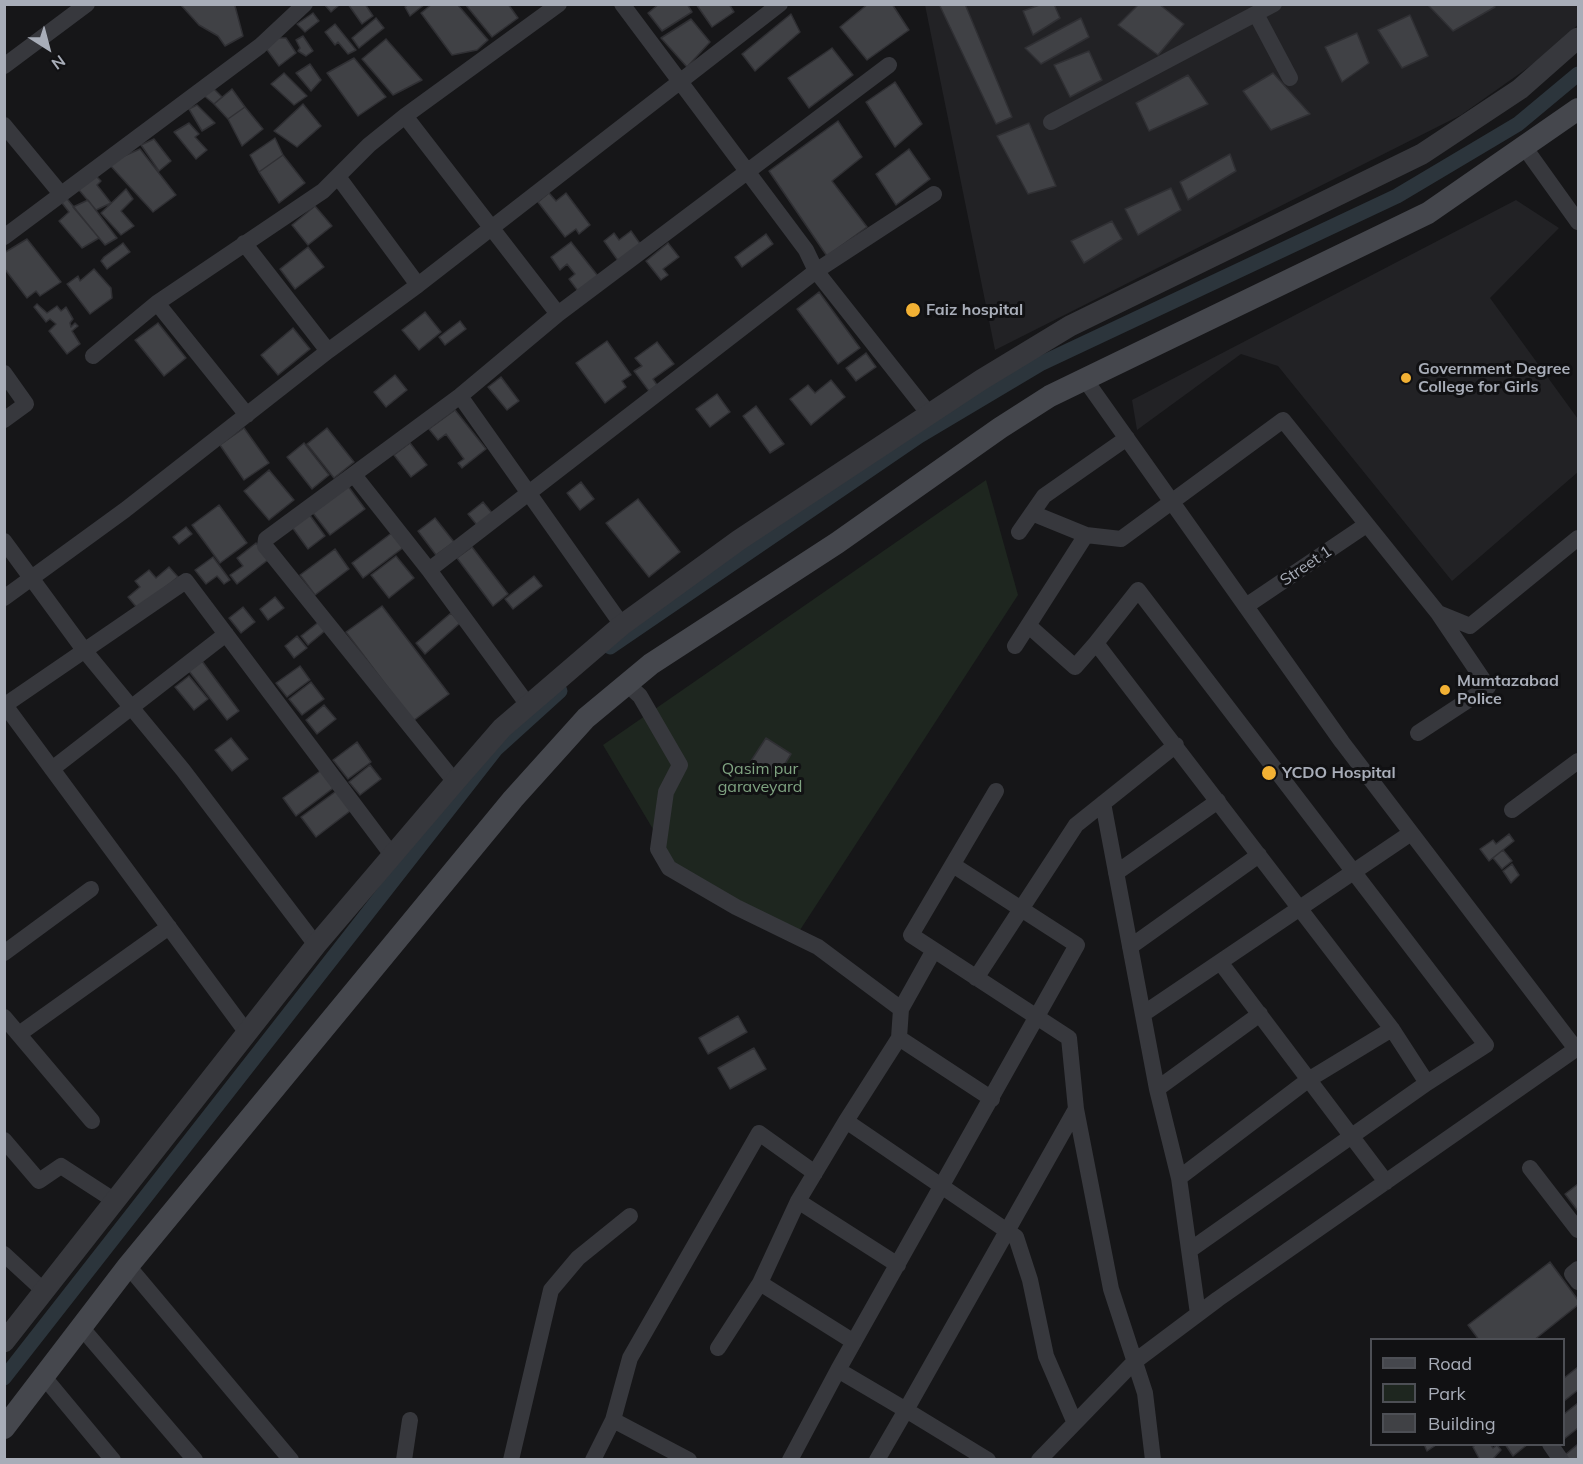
<!DOCTYPE html>
<style>
body{margin:0}
#map{position:relative;width:1583px;height:1464px;overflow:hidden;background:#161618;font-family:Mulish,sans-serif}
canvas{display:block}
.frame{position:absolute;inset:0;border:6px solid #a8adb8;pointer-events:none}
.legend{position:absolute;left:1370px;top:1338px;width:195px;height:108px;box-sizing:border-box;background:#111113;border:2px solid #4d4f55;margin:0;padding:8px 10px;list-style:none;font-size:18px;color:#a8adb8}
.legend li{display:flex;align-items:center;gap:12px;height:30px}
.legend b{width:30px;border:2px solid #4d4f55}
.north{position:absolute;left:18px;top:18px;width:60px;height:60px;-webkit-text-stroke:4px #111113;paint-order:stroke;rotate:144deg;font-size:16px;font-weight:700;line-height:24px;text-align:center;color:#a8adb8}
.north::after{content:'';display:block;margin:auto;width:21px;height:27px;background:#a8adb8;clip-path:polygon(50% 0,100% 100%,50% 72%,0 100%)}
</style>
<div id="map">
<canvas width="1583" height="1464"></canvas>
<div class="frame"></div>
<ul class="legend">
<li><b style="height:8px;background:#45474d"></b>Road</li>
<li><b style="height:16px;background:#1e261f"></b>Park</li>
<li><b style="height:16px;background:#404145"></b>Building</li>
</ul>
<div class="north">N</div>
</div>
<script>
const ctx = document.querySelector('canvas').getContext('2d');
ctx.lineJoin = 'round';
function paint(path, color) { ctx.fillStyle = color; ctx.fill(path, 'evenodd'); }
const shape = rows => new Path2D(rows.map(r => 'M' + r).join(''));
function trace(path, color, width, dash) { ctx.strokeStyle = color; ctx.lineWidth = width; ctx.lineCap = dash ? 'butt' : 'round'; ctx.setLineDash(dash || []); ctx.stroke(path); }
function label(font, color, halo, rows, align = 'center') {
  ctx.font = font + ' Mulish,sans-serif'; ctx.lineWidth = 6; ctx.setLineDash([]); ctx.textBaseline = 'middle'; ctx.strokeStyle = halo; ctx.fillStyle = color; for (const [text, x, y, turn = 0] of rows) {
    ctx.save(); ctx.translate(x, y); ctx.rotate((+turn || 0) * Math.PI / 180); ctx.textAlign = isNaN(turn) ? turn : align; if (halo) ctx.strokeText(text, 0, 0); ctx.fillText(text, 0, 0); ctx.restore();
  }
}
paint(shape([
 [1578,4,1578,25,1543,57,1461,115,995,350,925,5],
 [1516,200,1559,228,1490,298,1578,419,1578,472,1452,581,1278,366,1241,354,1137,430,1132,400]
]), '#222225');
paint(shape([
 [986,480,1018,595,800,930,682,878,603,745]
]), '#1e261f');
trace(shape([
 [610,647,919,436,1040,364,1397,196,1518,124,1578,74],
 [4,1378,496,749,560,691]
]), '#2c353c', 15);
const building = shape([
 [180,4,237,4,235,6,243,36,225,46,218,36,199,25,180,4],
 [324,4,336,4,338,6,331,12,324,4],
 [348,4,365,4,373,16,362,24,348,4],
 [409,4,425,4,410,16,405,7,409,4],
 [432,4,457,4,488,40,477,50,452,55,421,13,432,4],
 [465,4,508,4,518,18,492,37,465,4],
 [659,4,687,4,692,12,662,31,648,13,659,4],
 [696,4,729,4,734,12,712,27,696,4],
 [868,4,892,4,909,30,867,60,840,27,868,4],
 [939,4,965,4,1012,117,996,124,939,4],
 [1042,4,1054,4,1060,18,1033,35,1023,11,1042,4],
 [1139,4,1159,4,1184,24,1158,55,1118,25,1139,4],
 [1427,4,1493,4,1495,7,1453,31,1427,4],
 [313,13,319,21,305,32,297,24,313,13],
 [791,14,800,32,755,71,742,54,791,14],
 [1410,15,1428,56,1402,68,1378,30,1410,15],
 [376,18,384,28,359,48,352,38,376,18],
 [1081,18,1089,37,1041,64,1025,48,1081,18],
 [691,19,710,42,687,67,661,38,691,19],
 [335,24,356,50,348,54,338,42,335,45,325,32,335,24],
 [1357,33,1369,63,1342,82,1325,47,1357,33],
 [303,36,313,51,306,56,298,51,300,48,296,40,303,36],
 [275,38,286,38,296,53,279,66,265,47,275,38],
 [386,39,422,80,393,95,362,59,386,39],
 [832,48,853,75,809,108,788,78,832,48],
 [1089,51,1102,80,1070,97,1054,65,1089,51],
 [354,58,386,97,358,116,327,73,354,58],
 [310,64,321,80,311,91,296,73,310,64],
 [284,73,307,96,294,105,271,84,284,73],
 [1273,73,1310,114,1271,130,1243,91,1273,73],
 [1188,75,1208,104,1149,131,1136,103,1188,75],
 [895,82,922,124,895,147,866,102,895,82],
 [211,86,222,97,214,104,201,93,211,86],
 [232,89,245,107,228,119,214,104,232,89],
 [303,104,321,126,297,147,274,131,303,104],
 [197,105,215,123,202,131,189,109,197,105],
 [245,107,263,129,242,146,228,119,245,107],
 [838,121,862,157,832,181,867,227,827,256,769,171,838,121],
 [189,123,199,134,195,137,207,150,196,159,174,132,189,123],
 [1029,123,1056,186,1028,194,997,136,1029,123],
 [275,138,283,155,259,172,250,155,275,138],
 [154,139,171,161,159,171,141,145,154,139],
 [140,149,176,195,153,212,108,163,140,149],
 [909,149,930,179,896,205,876,174,909,149],
 [1230,154,1236,171,1188,200,1180,182,1230,154],
 [283,155,305,183,279,203,259,172,283,155],
 [94,174,101,181,97,185,111,203,96,210,79,190,94,174],
 [1171,188,1181,210,1138,235,1125,209,1171,188],
 [126,189,133,199,121,211,134,226,121,235,101,213,126,189],
 [549,193,556,201,566,193,590,225,579,234,576,229,565,237,538,202,549,193],
 [64,195,99,238,82,248,59,221,69,212,59,199,64,195],
 [88,200,117,238,105,245,73,207,88,200],
 [315,206,332,226,308,245,292,225,315,206],
 [1112,221,1122,239,1084,263,1071,241,1112,221],
 [631,231,641,245,619,262,604,241,614,233,619,240,631,231],
 [766,234,773,244,742,267,735,257,766,234],
 [27,239,61,282,40,296,36,291,27,298,4,268,4,253,27,239],
 [571,242,598,276,578,291,569,279,575,274,567,264,560,270,551,257,571,242],
 [123,243,130,252,107,269,101,261,104,257,123,243],
 [668,243,679,257,663,269,668,275,661,280,646,261,668,243],
 [308,247,324,267,295,289,280,269,308,247],
 [94,269,111,288,112,298,90,314,67,284,78,276,80,281,94,269],
 [819,292,860,348,838,364,797,309,819,292],
 [37,304,47,313,57,306,61,311,66,307,73,319,70,323,71,327,75,323,78,326,72,331,80,344,67,354,49,331,56,324,50,319,46,322,34,307,37,304],
 [425,312,441,332,419,350,402,330,425,312],
 [460,321,466,329,445,345,439,337,460,321],
 [158,323,186,358,164,376,135,340,158,323],
 [293,328,310,349,278,375,261,355,293,328],
 [607,341,631,375,622,381,626,387,605,403,576,363,607,341],
 [657,342,674,364,653,379,657,385,649,391,634,371,642,366,635,358,657,342],
 [866,353,876,367,856,381,846,368,866,353],
 [395,375,407,390,386,407,374,392,395,375],
 [501,377,519,401,507,410,488,387,501,377],
 [831,380,845,397,811,425,790,399,808,385,815,393,831,380],
 [717,394,730,412,710,427,696,409,717,394],
 [756,406,784,444,770,453,743,416,756,406],
 [455,410,486,449,462,468,458,463,464,459,446,434,438,440,429,429,455,410],
 [244,428,269,463,244,480,220,445,244,428],
 [327,428,354,462,334,478,307,444,327,428],
 [304,443,329,475,312,489,287,457,304,443],
 [410,443,427,465,411,477,394,455,410,443],
 [269,470,294,500,269,520,244,491,269,470],
 [581,482,594,499,580,510,567,493,581,482],
 [348,486,365,509,330,535,313,513,348,486],
 [638,499,680,552,649,577,606,523,638,499],
 [483,502,492,513,477,525,468,514,483,502],
 [219,505,247,543,220,563,192,525,219,505],
 [309,514,325,536,308,549,292,527,309,514],
 [435,518,454,542,436,555,418,531,435,518],
 [186,527,192,534,179,544,173,537,186,527],
 [393,532,404,547,363,578,352,563,393,532],
 [256,543,269,559,237,584,230,575,243,566,237,558,256,543],
 [472,547,508,594,493,606,457,558,472,547],
 [335,549,349,569,315,595,300,575,335,549],
 [396,556,414,578,389,598,371,575,396,556],
 [213,557,230,580,224,584,217,576,206,584,195,570,213,557],
 [169,567,178,577,138,609,128,597,140,587,135,581,149,570,156,578,169,567],
 [534,576,542,586,513,609,505,599,534,576],
 [275,597,284,608,268,620,260,609,275,597],
 [382,606,449,694,413,721,346,632,382,606],
 [243,607,255,622,241,633,229,618,243,607],
 [451,613,460,623,425,654,416,643,451,613],
 [320,621,326,630,308,645,301,636,320,621],
 [297,636,307,648,294,658,285,646,297,636],
 [202,661,239,711,227,720,189,671,202,661],
 [300,666,310,680,287,697,276,683,300,666],
 [189,676,208,699,194,710,175,687,189,676],
 [311,682,324,699,302,715,289,699,311,682],
 [324,705,336,719,317,734,306,720,324,705],
 [231,738,248,759,232,771,215,750,231,738],
 [766,738,791,754,777,777,751,761,766,738],
 [357,742,371,762,348,779,333,760,357,742],
 [370,765,381,779,360,795,349,782,370,765],
 [323,769,336,786,296,816,283,798,323,769],
 [339,789,354,808,316,837,301,817,339,789],
 [1509,834,1514,841,1489,861,1480,849,1493,840,1496,844,1509,834],
 [1503,850,1512,861,1502,869,1493,858,1503,850],
 [1512,864,1519,875,1511,883,1503,871,1512,864],
 [738,1016,747,1032,708,1054,699,1038,738,1016],
 [754,1048,766,1069,730,1089,718,1068,754,1048],
 [1578,1184,1578,1211,1565,1194,1578,1184],
 [1550,1262,1578,1300,1578,1305,1534,1340,1479,1340,1468,1325,1550,1262],
 [1578,1367,1578,1390,1564,1401,1564,1378,1578,1367],
 [1578,1403,1578,1428,1564,1439,1564,1414,1578,1403],
 [1424,1444,1436,1444,1436,1445,1427,1451,1424,1444],
 [1476,1444,1490,1444,1493,1448,1497,1445,1501,1450,1492,1460,1480,1460,1473,1447,1476,1444],
 [1505,1444,1528,1444,1513,1456,1505,1444],
 [1578,1444,1578,1460,1569,1460,1565,1455,1578,1444]
]);
paint(building, '#404145');
trace(building, '#303034', 1.5);
trace(shape([
 [1256,14,1290,78],
 [4,66,87,4],
 [405,116,558,314],
 [1051,122,1274,4],
 [4,125,61,194],
 [1525,148,1578,222],
 [339,178,418,285],
 [4,237,260,46,305,4],
 [244,243,328,351],
 [157,303,247,415],
 [93,356,157,303,323,191,369,145,405,116,559,4],
 [4,373,26,404,4,420],
 [460,396,622,625],
 [929,414,816,271,934,194],
 [354,475,429,570,528,705],
 [1032,513,1086,535,1121,539,1283,420,1438,613,1470,626,1578,538],
 [1019,532,1044,496,1127,438],
 [4,541,84,650,183,770,316,945],
 [429,570,816,271,806,250,622,4],
 [4,598,125,510,328,351,418,285,780,4],
 [1246,606,1366,525],
 [1029,626,1075,667,1096,643],
 [1015,646,1086,535],
 [627,684,640,696,680,765,666,792,658,849,669,868,736,907,818,947,901,1009],
 [4,704,247,1033],
 [5,705,186,581,392,855],
 [1418,733,1488,687,1438,613],
 [52,769,226,634],
 [455,782,265,546,266,539,460,396,558,314,889,65],
 [996,791,911,935,1069,1038,1076,1109,1111,1289,1145,1393,1153,1460],
 [1103,803,1157,1089,1179,1178,1198,1314],
 [1512,810,1578,761],
 [953,865,1077,945,838,1370,906,1410,1076,1109],
 [1116,873,1218,801],
 [1130,947,1259,855],
 [4,953,91,889],
 [1220,962,1386,1182],
 [976,978,1076,825,1176,745],
 [1143,1014,1411,833],
 [4,1017,92,1121],
 [19,1034,169,927],
 [899,1038,992,1099],
 [1157,1089,1260,1014],
 [846,1121,899,1038,901,1009,934,950],
 [4,1140,39,1181,61,1166,115,1201],
 [1530,1168,1578,1230],
 [1179,1178,1308,1080,1392,1029],
 [798,1201,898,1265],
 [1190,1250,1427,1083,1486,1045,1138,590,1096,643,1392,1029,1427,1083],
 [4,1254,44,1291],
 [128,1266,291,1460],
 [1578,1269,1572,1274,1578,1282],
 [760,1283,854,1342],
 [81,1327,195,1460],
 [718,1348,760,1283,798,1201,846,1121,1016,1237,1030,1280,1046,1356,1074,1421],
 [44,1377,113,1460],
 [613,1420,630,1358,759,1133,815,1173],
 [1550,1444,1561,1460],
 [404,1460,410,1420],
 [511,1460,551,1290,578,1258,630,1216],
 [593,1460,613,1420,689,1460],
 [790,1460,838,1370],
 [877,1460,906,1410,988,1460],
 [1039,1460,1134,1362,1218,1299,1576,1049,1342,742,1084,378]
]), '#37383d', 16);
trace(shape([
 [4,1342,316,945,455,782,502,728,622,625,739,540,981,380,1070,326,1422,154,1520,89,1578,38]
]), '#37383d', 21);
trace(shape([
 [4,1428,128,1266,513,799,586,718,651,664,837,543,1000,428,1050,396,1428,213,1578,109]
]), '#45474d', 22);
for (const [x, y, r, color] of [
 [913,310,8,"#f2b134"],
 [1406,378,6,"#f2b134"],
 [1445,690,6,"#f2b134"],
 [1269,773,8,"#f2b134"]
]) { const dot = new Path2D(); dot.arc(x, y, r, 0, 2 * Math.PI); ctx.fillStyle = color; ctx.fill(dot); trace(dot, '#111113', 2); }
label('bold 16px', '#a8adb8', '#111113', [
 ["Faiz hospital",926,310],
 ["Government Degree",1418,369],
 ["College for Girls",1418,387],
 ["Mumtazabad",1457,681],
 ["Police",1457,699],
 ["YCDO Hospital",1282,773]
], 'left');
label('16px', '#a8adb8', '#111113', [
 ["Street 1",1306,566,-34]
]);
label('16px', '#7fa381', '#111113', [
 ["Qasim pur",760,769],
 ["garaveyard",760,787]
]);
</script>
